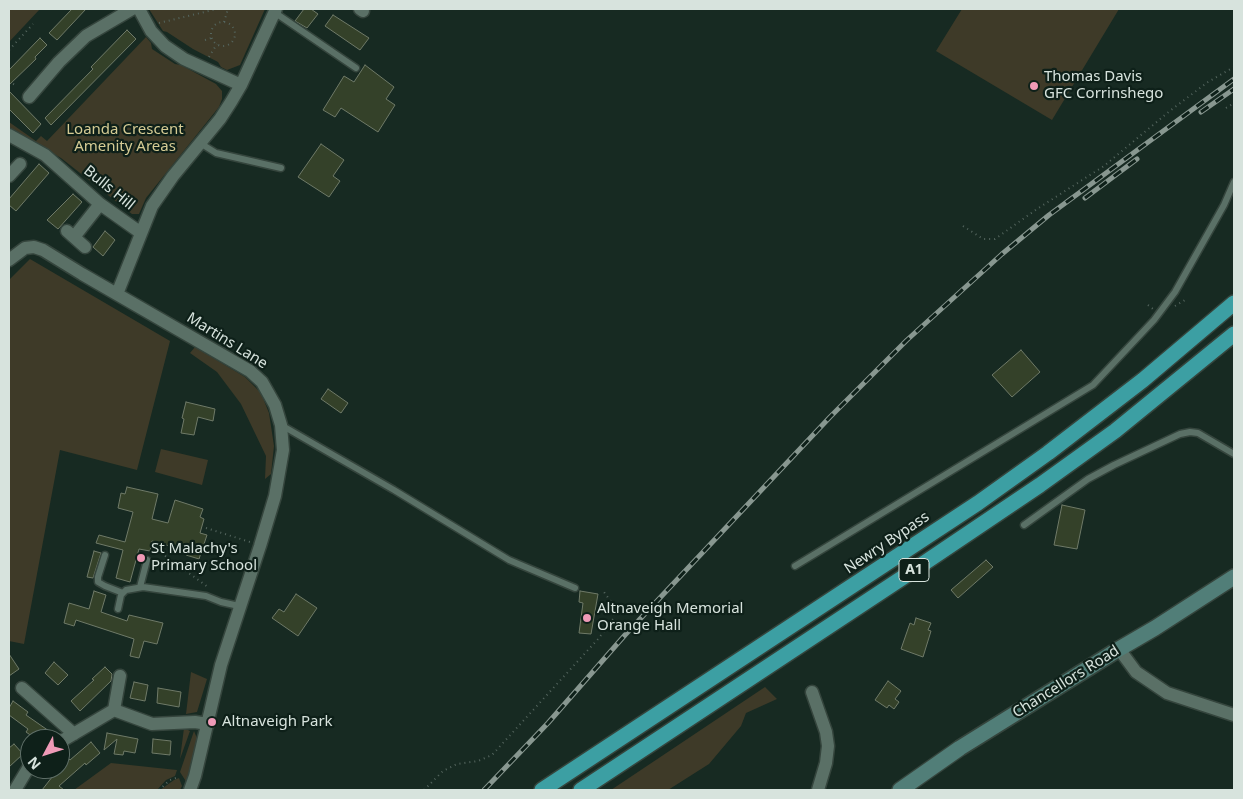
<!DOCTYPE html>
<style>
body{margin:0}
#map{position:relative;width:1243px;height:799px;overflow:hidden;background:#172a22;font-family:"Noto Sans",sans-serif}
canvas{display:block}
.frame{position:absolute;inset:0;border:10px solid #d7e3dd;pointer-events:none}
.north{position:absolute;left:20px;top:729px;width:50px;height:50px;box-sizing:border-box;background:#0e2019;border:1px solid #5e6e67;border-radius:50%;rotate:230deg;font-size:14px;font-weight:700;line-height:20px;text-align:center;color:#d7e3dd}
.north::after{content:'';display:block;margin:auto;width:18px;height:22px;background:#ef9ab7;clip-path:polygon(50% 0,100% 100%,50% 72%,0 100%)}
</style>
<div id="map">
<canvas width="1243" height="799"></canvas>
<div class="frame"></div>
<div class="north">N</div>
</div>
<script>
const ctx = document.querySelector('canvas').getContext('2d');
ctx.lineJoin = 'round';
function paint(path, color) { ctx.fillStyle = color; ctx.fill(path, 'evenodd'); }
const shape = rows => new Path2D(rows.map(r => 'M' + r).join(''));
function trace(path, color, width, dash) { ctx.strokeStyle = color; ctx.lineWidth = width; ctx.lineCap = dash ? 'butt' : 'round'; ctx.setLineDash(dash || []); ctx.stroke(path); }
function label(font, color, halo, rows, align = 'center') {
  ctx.font = font + ' "Noto Sans",sans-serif'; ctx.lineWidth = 4.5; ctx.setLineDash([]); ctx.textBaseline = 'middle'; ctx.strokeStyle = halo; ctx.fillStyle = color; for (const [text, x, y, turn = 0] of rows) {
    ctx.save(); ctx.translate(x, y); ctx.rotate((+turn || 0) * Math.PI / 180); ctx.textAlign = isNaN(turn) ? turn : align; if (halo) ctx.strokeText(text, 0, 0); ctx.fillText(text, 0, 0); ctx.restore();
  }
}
paint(shape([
 [9,9,40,9,9,42],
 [149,9,265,9,240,65,227,70,221,67,218,62,193,49,167,32,163,31],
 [962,9,1119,9,1052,120,936,51],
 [146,37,151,43,152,49,175,64,181,65,216,84,222,91,222,99,219,107,146,198,139,214,132,214,61,158,9,129,9,122,36,141,41,136,47,141],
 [30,259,170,341,137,470,60,450,24,644,9,641,9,280],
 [195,347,245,377,261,393,269,413,274,446,271,474,265,479,266,456,241,404,217,372,190,353],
 [161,449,208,460,202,485,155,472],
 [191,672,207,679,197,712,186,714],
 [765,687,777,699,746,713,741,726,709,764,668,790,611,790],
 [184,728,190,731,180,759],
 [194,731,199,743,187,783,180,772],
 [111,763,177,770,175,776,166,780,157,790,74,790],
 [179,778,182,786,180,790,160,790,174,780]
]), '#3e3a28');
const building = shape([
 [72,9,86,9,57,40,49,33,72,9],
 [304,9,311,9,318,14,307,28,295,21,304,9],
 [333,15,369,38,360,50,325,26,333,15],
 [127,30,136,39,51,125,45,118,93,69,91,67,127,30],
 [40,38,47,45,35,57,36,59,9,85,9,70,40,38],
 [365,65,394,87,386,99,395,105,378,132,341,108,335,117,323,110,344,76,354,82,365,65],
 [9,91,41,124,33,133,9,109,9,91],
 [321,144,344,160,333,176,340,181,329,197,298,177,321,144],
 [39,164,49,173,16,211,9,205,9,199,39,164],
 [73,194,82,202,58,229,47,220,73,194],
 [105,231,115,240,103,256,93,247,105,231],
 [1021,350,1040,372,1012,397,992,375,1021,350],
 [328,389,348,403,341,413,321,399,328,389],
 [186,402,215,409,213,421,198,417,194,435,181,433,184,419,182,418,186,402],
 [127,487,158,494,152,519,168,523,175,500,203,509,200,517,204,519,200,533,207,535,199,559,186,555,187,551,152,541,150,551,139,549,130,582,116,578,123,550,96,543,99,535,125,542,133,512,118,508,121,493,125,494,127,487],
 [1062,505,1085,510,1077,549,1054,545,1062,505],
 [94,551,101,553,93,578,87,577,94,551],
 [986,560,993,567,958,598,951,590,986,560],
 [94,591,106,595,101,612,127,621,129,615,163,623,157,644,144,641,139,658,130,656,134,639,76,620,74,626,64,623,69,603,89,609,94,591],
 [580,591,598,594,591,634,579,633,583,603,579,602,580,591],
 [296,594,317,608,298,636,272,618,279,609,284,612,296,594],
 [916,618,931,623,928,630,931,631,923,657,901,649,910,623,914,625,916,618],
 [9,654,19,669,9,676,9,654],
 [54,662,68,675,58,685,45,673,54,662],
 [105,667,112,674,111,681,80,711,71,701,94,680,92,679,105,667],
 [888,681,901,691,895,699,899,702,894,709,889,705,887,708,875,700,888,681],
 [134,682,148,685,145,701,130,698,134,682],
 [158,688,181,692,179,707,157,703,158,688],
 [13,701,28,712,26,715,49,731,43,739,36,739,26,732,28,729,9,715,9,708,13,701],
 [107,733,138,739,135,753,124,751,123,755,114,754,117,739,104,750,107,733],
 [153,739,171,741,170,755,152,753,153,739],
 [91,742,100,753,86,765,85,763,59,786,64,790,42,790,56,772,55,770,60,769,60,766,69,759,70,760,91,742],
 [14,744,23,754,9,767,9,748,14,744]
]);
paint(building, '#344129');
trace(building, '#6f7a68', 1);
const lane = shape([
 [274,12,356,68],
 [200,143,216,153,281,168],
 [281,425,394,490,509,560,575,588],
 [1024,525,1088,479,1114,465,1180,434,1190,432,1198,433,1234,454],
 [105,555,98,577,98,582,105,586,123,593],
 [795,566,1093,385,1154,320,1175,292,1224,205,1234,182],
 [140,587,147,560],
 [118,609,121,595,126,590,143,587,206,596,221,602,239,606]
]);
const street = shape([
 [139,9,151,31,165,46,184,59,241,85],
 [360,9,363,11],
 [29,97,59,62,86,36,132,9],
 [9,135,45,155,100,204,141,233],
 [9,176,20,164],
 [67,231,85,247],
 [74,237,100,204],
 [9,260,25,248,34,247,43,250,82,274,250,371,262,382,275,405,281,425,283,450,275,496,260,546,221,665,195,776,190,790],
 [117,294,152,206,173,176,220,119,231,102,241,85,276,9],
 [1119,649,1136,672,1167,693,1234,715],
 [22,688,74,734],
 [812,692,826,732,828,746,826,763,818,790],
 [114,710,120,676],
 [60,742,114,710,152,724,195,722,208,724],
 [15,790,30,765]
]);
const secondary = shape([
 [900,790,960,748,1119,649,1155,628,1234,577]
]);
const highway = shape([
 [542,790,978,503,1048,453,1143,380,1234,303],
 [581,790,902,578,1040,485,1115,431,1234,334]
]);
trace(lane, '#35453d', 9);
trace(street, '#35453d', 15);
trace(secondary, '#35453d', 18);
trace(highway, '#35453d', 18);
trace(shape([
 '211 34a12 12 0 1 1 24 0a12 12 0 1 1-24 0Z',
 [224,22,228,9],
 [159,23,217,9],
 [205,40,211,38],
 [9,50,33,24],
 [209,57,217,44],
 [9,83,10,82,17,86],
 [1226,108,1234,103],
 [963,226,983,239,995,239,1037,209,1104,166,1171,110,1208,82,1234,67],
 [1148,305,1153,309],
 [1175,306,1185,300],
 [206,528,250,542],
 [157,550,208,587],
 [159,790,170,780,179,777],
 [424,790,443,771,457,764,478,761,492,755,599,638,613,619,614,606,604,592]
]), '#55665f', 2, [1, 4]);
trace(lane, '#5a7066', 6);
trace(street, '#5a7066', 12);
trace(secondary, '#517e78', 15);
trace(highway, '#3c9fa3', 15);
const rail = shape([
 [1201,112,1234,89],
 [1085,198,1137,159],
 [484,790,548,723,625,635,830,417,907,340,1002,254,1049,215,1234,79]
]);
trace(rail, '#889790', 5);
trace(rail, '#0e2019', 3, [9]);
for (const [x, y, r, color] of [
 [1034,86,5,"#ef9ab7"],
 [141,558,5,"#ef9ab7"],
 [587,618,5,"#ef9ab7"],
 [212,722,5,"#ef9ab7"]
]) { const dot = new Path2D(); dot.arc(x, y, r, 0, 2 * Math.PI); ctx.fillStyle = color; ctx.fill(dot); trace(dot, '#0e2019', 2); }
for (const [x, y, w] of [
 [914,570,30]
]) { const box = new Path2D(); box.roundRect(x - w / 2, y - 11.5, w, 23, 4); ctx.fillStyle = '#0e2019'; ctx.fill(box); trace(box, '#d7e3dd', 1); }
label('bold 14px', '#d7e3dd', null, [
 ["A1",914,570]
]);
label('15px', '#d7e3dd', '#0e2019', [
 ["Thomas Davis",1044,77],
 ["GFC Corrinshego",1044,94],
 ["St Malachy's",151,549],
 ["Primary School",151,566],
 ["Altnaveigh Memorial",597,609],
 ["Orange Hall",597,626],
 ["Altnaveigh Park",222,722]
], 'left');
label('15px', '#d5cb94', '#0e2019', [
 ["Loanda Crescent",125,130],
 ["Amenity Areas",125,147]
]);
label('15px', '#d7e3dd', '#0e2019', [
 ["Bulls Hill",109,188,39],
 ["Martins Lane",227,341,32],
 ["Newry Bypass",887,543,-34],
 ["Chancellors Road",1066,682,-32]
]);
</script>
